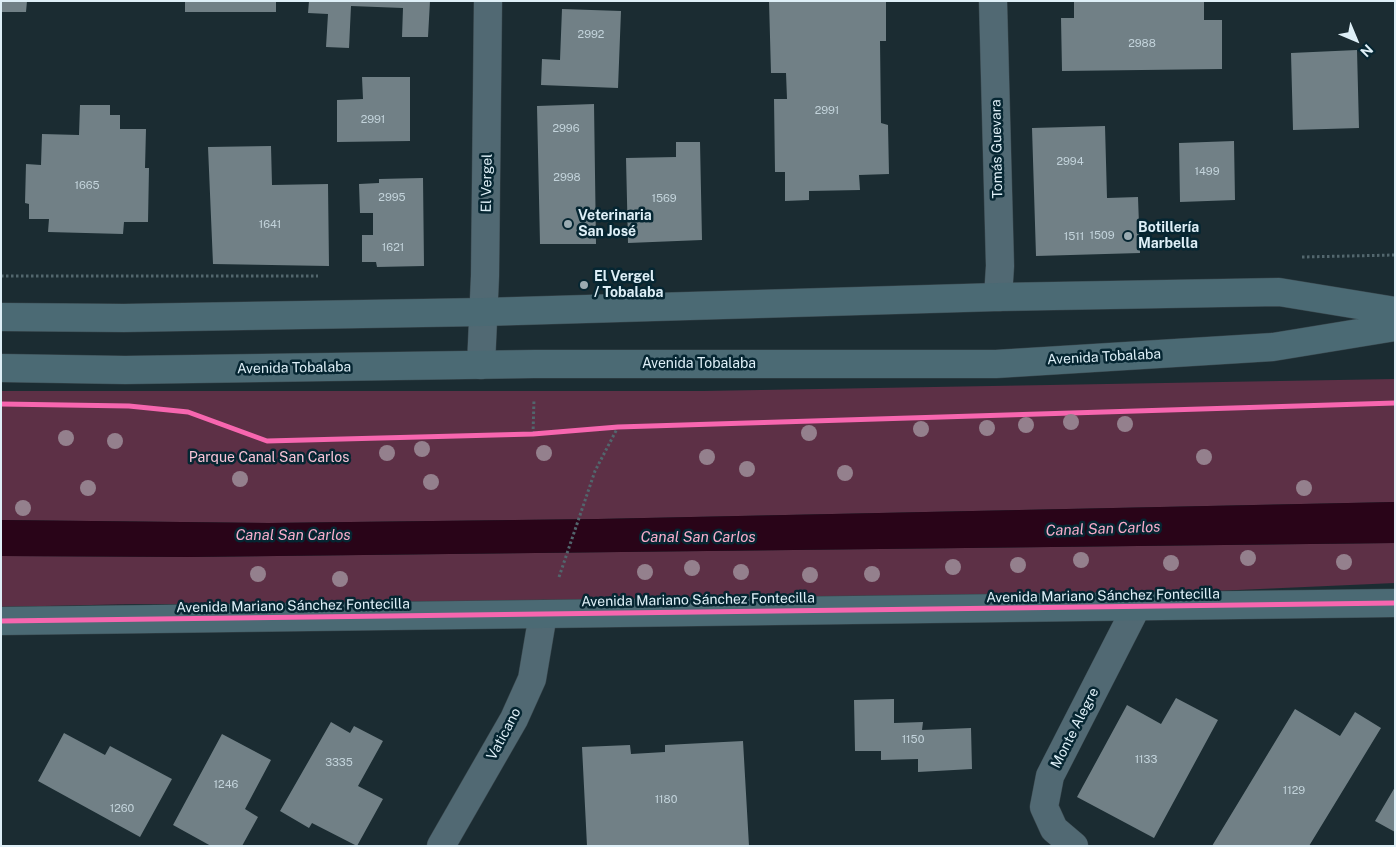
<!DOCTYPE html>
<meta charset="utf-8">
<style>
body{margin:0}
#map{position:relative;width:1396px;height:847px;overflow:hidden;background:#1b2c32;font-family:"Public Sans",sans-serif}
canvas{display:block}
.frame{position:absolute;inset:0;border:2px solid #deeff7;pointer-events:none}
.north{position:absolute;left:1331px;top:15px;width:50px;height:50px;-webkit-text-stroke:4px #062632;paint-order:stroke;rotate:135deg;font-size:14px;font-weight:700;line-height:20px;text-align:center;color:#deeff7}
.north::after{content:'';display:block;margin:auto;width:18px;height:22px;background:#deeff7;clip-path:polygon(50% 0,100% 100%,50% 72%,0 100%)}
</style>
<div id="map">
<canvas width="1396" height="847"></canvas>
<div class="frame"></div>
<div class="north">N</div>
</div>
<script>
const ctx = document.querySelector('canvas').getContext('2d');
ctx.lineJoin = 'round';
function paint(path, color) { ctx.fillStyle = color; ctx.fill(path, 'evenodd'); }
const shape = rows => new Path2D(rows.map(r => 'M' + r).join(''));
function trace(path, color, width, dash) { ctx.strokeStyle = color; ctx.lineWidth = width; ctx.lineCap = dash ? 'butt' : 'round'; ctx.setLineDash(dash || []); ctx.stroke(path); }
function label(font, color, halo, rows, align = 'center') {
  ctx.font = font + ' "Public Sans",sans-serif'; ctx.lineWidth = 5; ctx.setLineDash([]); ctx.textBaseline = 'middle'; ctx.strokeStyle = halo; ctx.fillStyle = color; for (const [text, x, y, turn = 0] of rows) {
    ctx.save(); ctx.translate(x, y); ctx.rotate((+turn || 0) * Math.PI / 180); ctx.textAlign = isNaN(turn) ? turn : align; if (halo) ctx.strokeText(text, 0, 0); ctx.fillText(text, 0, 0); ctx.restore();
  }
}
paint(shape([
 [1395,379,1395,502,598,519,269,523,1,520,1,391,703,391],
 [1395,543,1395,583,1125,595,550,606,135,604,1,607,1,556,190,557]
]), '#5d3046');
paint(shape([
 [1395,502,1395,543,190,557,1,556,1,520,269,523,598,519]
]), '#290418');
paint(shape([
 [1,1,27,1,26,12,1,12],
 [185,1,276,1,276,12,185,12],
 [309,1,430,1,428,37,402,37,403,8,351,6,349,48,326,47,328,14,308,13],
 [769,1,886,1,886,41,880,41,881,123,888,125,889,174,859,175,860,190,809,191,809,200,785,201,785,172,775,172,774,99,787,99,786,73,771,73],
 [1074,1,1204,1,1204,20,1222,20,1222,69,1062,71,1061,18,1074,18],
 [562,9,621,11,618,88,541,85,542,59,560,60],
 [1357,50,1359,128,1293,130,1291,53],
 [362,77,410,77,410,141,337,142,337,100,363,99],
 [594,104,596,244,540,244,537,106],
 [80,105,110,105,110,115,120,115,120,129,146,129,145,168,149,168,148,222,124,222,123,234,48,232,49,219,29,219,29,204,25,203,26,164,41,165,42,134,79,135],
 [1105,126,1107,198,1138,197,1140,253,1036,256,1032,128],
 [1234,141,1235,200,1180,202,1179,143],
 [676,142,700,142,702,240,628,243,626,158,676,157],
 [271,146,272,185,328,184,329,266,213,264,208,147],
 [423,178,424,266,377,267,376,262,362,262,362,235,373,235,373,213,360,213,359,184,379,183,379,179],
 [1176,698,1218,720,1154,838,1077,797,1127,705,1161,724],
 [894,699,894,723,923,722,922,730,971,728,972,769,918,772,918,759,881,760,881,751,855,751,854,700],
 [1295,709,1340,736,1355,712,1381,728,1309,846,1212,846],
 [331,722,350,733,354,726,383,741,358,786,383,799,357,846,312,823,309,828,280,811],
 [64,733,105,755,110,746,172,779,140,837,38,781],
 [222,734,271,760,245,809,258,817,242,846,211,846,173,825],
 [743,741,749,846,587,846,582,747,630,745,631,754,665,752,665,745],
 [1395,787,1395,832,1375,821]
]), '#718086');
const street = shape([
 [993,1,1000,266,998,297],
 [481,365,485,276,488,1],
 [441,846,514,719,532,679,543,614],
 [1074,846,1054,829,1044,807,1050,776,1137,606]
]);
const secondary = shape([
 [1,317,124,318,483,312,998,297,1279,292,1395,311],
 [1,368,125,370,534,364,996,364,1273,347,1395,327],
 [1,621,1395,603]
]);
trace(street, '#38464c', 29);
trace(secondary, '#38464c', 29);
trace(shape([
 [1302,257,1395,255],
 [1,276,318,276],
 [533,434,534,399],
 [559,577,595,471,618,427]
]), '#52666d', 3, [2.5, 2.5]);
trace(street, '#516973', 28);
trace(secondary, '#4b6a74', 28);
trace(shape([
 [1,404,129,406,188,412,267,441,533,434,618,427,1395,403],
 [1,621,1395,603]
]), '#f766af', 5);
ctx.fillStyle = '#94808d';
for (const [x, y] of [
 [1071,422],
 [1125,424],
 [1026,425],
 [987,428],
 [921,429],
 [809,433],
 [66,438],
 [115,441],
 [422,449],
 [387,453],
 [544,453],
 [707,457],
 [1204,457],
 [747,469],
 [845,473],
 [240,479],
 [431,482],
 [88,488],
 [1304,488],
 [23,508],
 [1248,558],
 [1081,560],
 [1344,562],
 [1171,563],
 [1018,565],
 [953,567],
 [692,568],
 [645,572],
 [741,572],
 [258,574],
 [872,574],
 [810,575],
 [340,579]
]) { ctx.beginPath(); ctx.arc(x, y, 8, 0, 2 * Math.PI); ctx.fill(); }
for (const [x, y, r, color] of [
 [568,224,5,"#9aabb2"],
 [1128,236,5,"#9aabb2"],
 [584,285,5,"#9aabb2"]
]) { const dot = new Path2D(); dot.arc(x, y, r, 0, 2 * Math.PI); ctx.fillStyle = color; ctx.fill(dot); trace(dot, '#062632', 2); }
label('11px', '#c3d3db', null, [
 ["2992",591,35],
 ["2988",1142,44],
 ["2991",827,111],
 ["2991",373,120],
 ["2996",566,129],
 ["2994",1070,162],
 ["1499",1207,172],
 ["2998",567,178],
 ["1665",87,186],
 ["2995",392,198],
 ["1569",664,199],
 ["1641",270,225],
 ["1509",1102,236],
 ["1511",1074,237],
 ["1621",393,248],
 ["1150",913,740],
 ["1133",1146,760],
 ["3335",339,763],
 ["1246",226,785],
 ["1129",1294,791],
 ["1180",666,800],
 ["1260",122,809]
]);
label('14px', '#deeff7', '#062632', [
 ["Tomás Guevara",997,149,-91],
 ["El Vergel",487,183,-89],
 ["Avenida Tobalaba",1104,357,-3],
 ["Avenida Tobalaba",699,364],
 ["Avenida Tobalaba",294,368,-1],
 ["Avenida Mariano Sánchez Fontecilla",1103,596,-1],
 ["Avenida Mariano Sánchez Fontecilla",698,600,-1],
 ["Avenida Mariano Sánchez Fontecilla",293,606,-1],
 ["Monte Alegre",1075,728,-63],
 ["Vaticano",504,734,-62]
]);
label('bold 14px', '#deeff7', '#062632', [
 ["Veterinaria",578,216],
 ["San José",578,232],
 ["Botillería",1138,228],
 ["Marbella",1138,244],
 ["El Vergel",594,277],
 ["/ Tobalaba",594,293]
], 'left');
label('14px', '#f7c4d7', '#062632', [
 ["Parque Canal San Carlos",269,458]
]);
label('italic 15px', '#f7acca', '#062632', [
 ["Canal San Carlos",1103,529,-2],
 ["Canal San Carlos",293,535],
 ["Canal San Carlos",698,537]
]);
</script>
